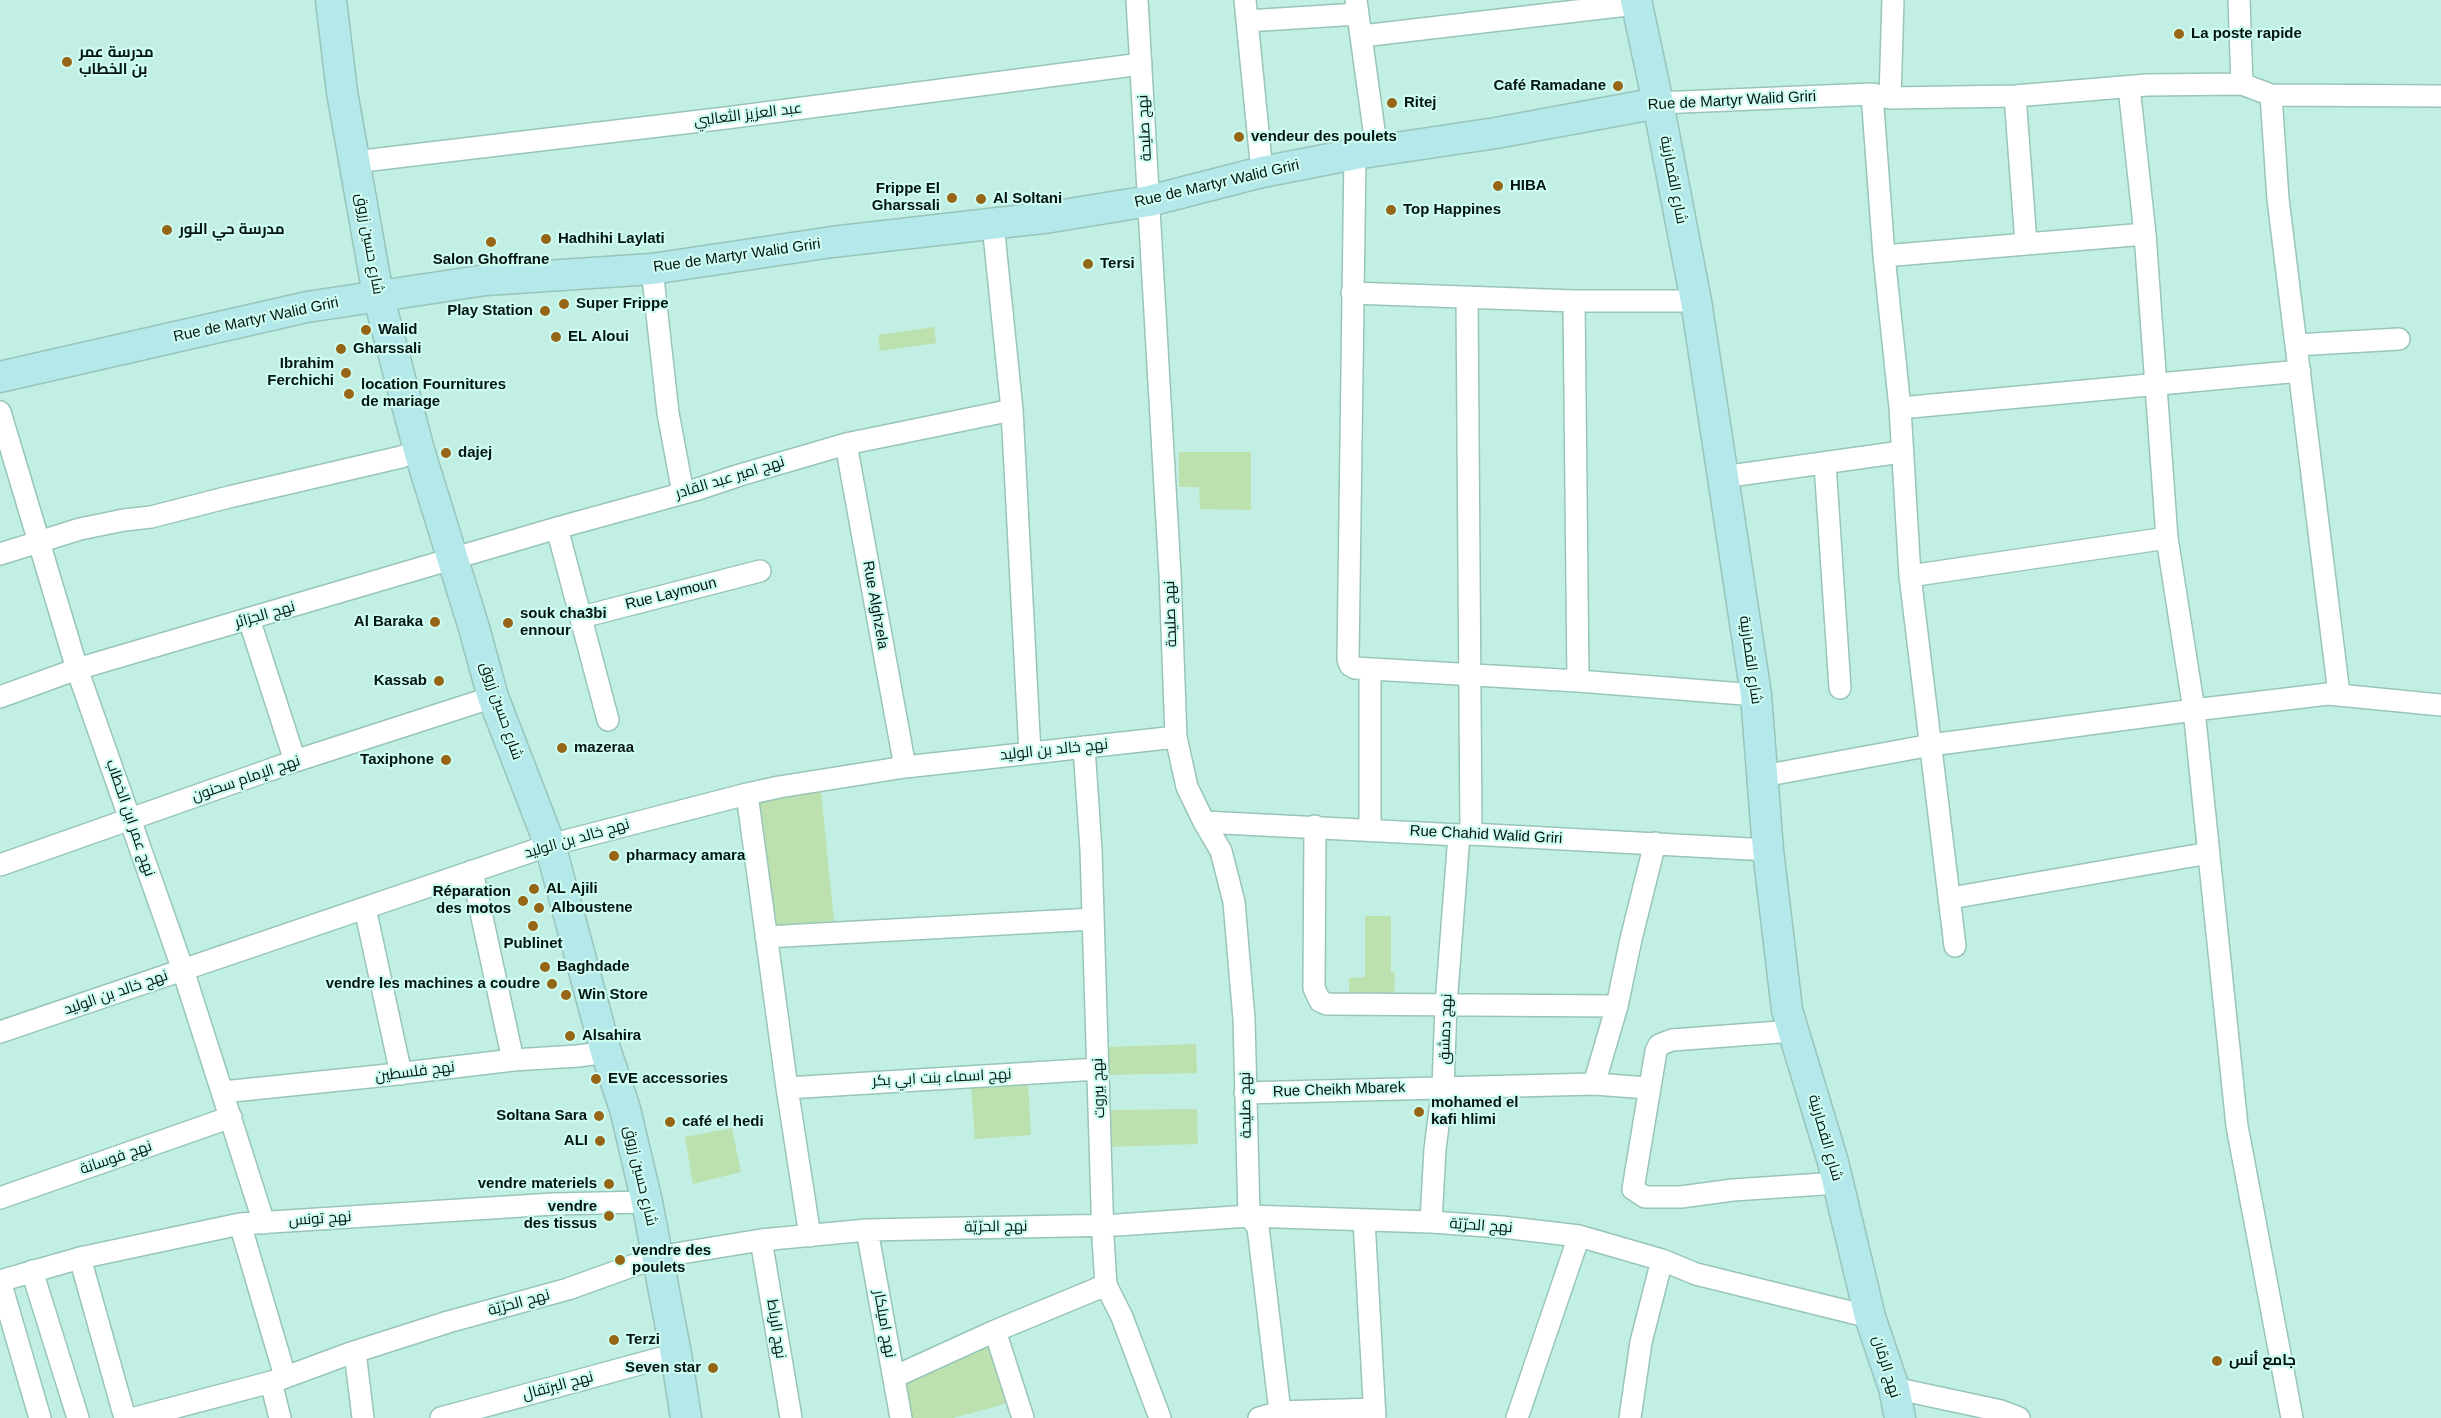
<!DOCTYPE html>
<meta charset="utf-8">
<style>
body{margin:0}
canvas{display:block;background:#c1efe3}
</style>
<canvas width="2441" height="1418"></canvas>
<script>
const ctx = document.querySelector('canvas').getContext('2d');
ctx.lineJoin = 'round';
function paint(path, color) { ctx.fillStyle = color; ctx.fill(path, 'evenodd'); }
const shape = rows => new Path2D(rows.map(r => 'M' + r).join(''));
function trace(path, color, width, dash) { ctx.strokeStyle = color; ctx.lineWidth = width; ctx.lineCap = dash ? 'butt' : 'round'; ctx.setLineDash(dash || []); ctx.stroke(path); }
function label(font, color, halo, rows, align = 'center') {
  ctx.font = font + ' Arial,Cairo,sans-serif'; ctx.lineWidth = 4.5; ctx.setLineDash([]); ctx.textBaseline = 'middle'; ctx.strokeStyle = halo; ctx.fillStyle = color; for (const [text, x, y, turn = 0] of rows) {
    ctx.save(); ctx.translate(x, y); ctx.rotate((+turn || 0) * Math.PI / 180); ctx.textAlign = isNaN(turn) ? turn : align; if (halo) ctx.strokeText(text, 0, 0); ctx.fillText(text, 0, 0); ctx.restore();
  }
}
paint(shape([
 [934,327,936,343,880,351,878,335],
 [1179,452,1251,452,1251,510,1200,509,1199,487,1179,487],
 [821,792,834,921,772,928,756,800],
 [1365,916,1391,916,1391,972,1395,973,1394,1000,1349,1000,1349,978,1365,977],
 [1196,1044,1197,1073,1107,1075,1107,1047],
 [1028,1083,1031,1135,975,1139,971,1086],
 [1197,1109,1198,1144,1109,1147,1108,1110],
 [732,1128,741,1172,693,1184,685,1137],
 [987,1340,1008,1403,953,1418,908,1418,900,1382]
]), '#bde1ae');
const street = shape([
 [1137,0,1170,574,1176,737,1187,787,1204,822,1221,851,1234,902,1244,1019,1249,1216,1258,1227,1280,1412],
 [1245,0,1262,172],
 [1356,0,1377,152],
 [2239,0,2242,84],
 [1247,21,1358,14],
 [1362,36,1636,4],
 [2129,87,2145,234,2167,538,2194,710,2237,1126,2292,1418],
 [1872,94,1884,256,1900,408,1910,576,1955,946],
 [2271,95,2278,199,2339,694],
 [2015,96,2026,243],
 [1890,98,1893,0],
 [1658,103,1872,94,1890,98,2015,96,2147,85,2242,84,2271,95,2441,96],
 [1355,154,1348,659,1350,665,1355,668,1578,681,1756,695],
 [354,162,726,118,1141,64],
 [993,224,1012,410,1030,753],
 [1884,256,2145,234],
 [652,269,668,413,683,493],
 [1352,293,1574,301,1696,301],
 [1467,297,1471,834],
 [1574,301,1578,681],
 [2296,345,2399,339],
 [1900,408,2300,371],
 [0,412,77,669,183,970,264,1223],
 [846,444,905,767],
 [1825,464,1840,688],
 [1723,477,1901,452],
 [557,528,608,720],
 [0,554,80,529,124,520,151,517,229,497,401,457,419,450],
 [1910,576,2167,538],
 [582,617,760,571],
 [249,619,295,761],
 [0,697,77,669,557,528,695,490,740,475,846,444,1012,410],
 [1084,747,1091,850,1103,1238,1106,1285,1122,1317,1160,1418],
 [1763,776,1931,745,2194,710,2328,694,2441,705],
 [747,794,787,1088,810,1236],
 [1204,822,1459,835,1471,834,1768,850],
 [1315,826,1314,988,1320,1001,1327,1004,1617,1006],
 [1370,829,1370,669],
 [0,865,295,761,493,697],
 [472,871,513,1060],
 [1951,898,2209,853],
 [365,908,401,1074],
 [766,937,1093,919],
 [1793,1031,1672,1040,1659,1045,1656,1051,1633,1189,1645,1197,1681,1197,1733,1190,1838,1183],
 [0,1032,550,845,747,794,779,787,905,767,1176,737],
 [1594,1084,1617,1006,1631,939,1655,843],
 [787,1088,1098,1069],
 [223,1092,388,1075,513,1060,578,1056,606,1052],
 [1245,1093,1594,1084,1649,1088],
 [0,1198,231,1117],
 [1364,1220,1375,1418],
 [1431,1222,1435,1149,1443,1087,1446,1005,1459,835],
 [240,1224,285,1376],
 [867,1230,901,1418],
 [761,1240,791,1418],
 [80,1258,125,1418],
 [32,1271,78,1418],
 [0,1281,80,1258,240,1224,553,1204,647,1202],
 [0,1281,40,1418],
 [355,1352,363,1418],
 [894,1377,995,1331],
 [271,1382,280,1418],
 [1894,1388,2001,1411,2019,1418],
 [135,1418,275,1381,348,1354,448,1322,568,1289,657,1257,761,1240,867,1230,1117,1225,1249,1216,1431,1222,1502,1227,1579,1236,1662,1260,1696,1274,1870,1317],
 [441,1418,676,1354],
 [1023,1418,995,1331,1106,1285],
 [1259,1418,1280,1412,1374,1409],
 [1517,1418,1579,1236],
 [1630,1418,1641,1342,1662,1260]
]);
const secondary = shape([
 [331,0,342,92,378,295,419,450,474,628,493,697,550,845,606,1052,625,1109,647,1202,676,1354,686,1418],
 [1636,0,1658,103,1696,301,1723,477,1756,695,1768,850,1787,1010,1833,1162,1870,1317,1894,1388,1900,1418],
 [0,377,307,307,486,280,652,269,832,242,1051,217,1149,201,1262,172,1355,154,1496,133,1658,103]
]);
trace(street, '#98c5ba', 24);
trace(secondary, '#98c5ba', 33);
trace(street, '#fff', 21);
trace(secondary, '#b4e8ea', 30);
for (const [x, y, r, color] of [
 [2179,34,6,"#966516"],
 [67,62,6,"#966516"],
 [1618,86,6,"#966516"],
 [1392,103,6,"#966516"],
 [1239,137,6,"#966516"],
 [1498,186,6,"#966516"],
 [952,198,6,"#966516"],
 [981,199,6,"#966516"],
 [1391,210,6,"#966516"],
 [167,230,6,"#966516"],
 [546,239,6,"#966516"],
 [491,242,6,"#966516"],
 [1088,264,6,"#966516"],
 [564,304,6,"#966516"],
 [545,311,6,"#966516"],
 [366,330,6,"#966516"],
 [556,337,6,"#966516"],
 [341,349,6,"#966516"],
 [346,373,6,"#966516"],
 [349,394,6,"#966516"],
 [446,453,6,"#966516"],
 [435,622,6,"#966516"],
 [508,623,6,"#966516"],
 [439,681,6,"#966516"],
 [562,748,6,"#966516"],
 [446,760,6,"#966516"],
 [614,856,6,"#966516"],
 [534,889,6,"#966516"],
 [523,901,6,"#966516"],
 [539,908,6,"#966516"],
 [533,926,6,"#966516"],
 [545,967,6,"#966516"],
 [552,984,6,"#966516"],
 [566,995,6,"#966516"],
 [570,1036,6,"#966516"],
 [596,1079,6,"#966516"],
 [1419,1112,6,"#966516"],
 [599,1116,6,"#966516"],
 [670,1122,6,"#966516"],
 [600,1141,6,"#966516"],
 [609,1184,6,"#966516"],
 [609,1216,6,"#966516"],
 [620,1260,6,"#966516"],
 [614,1340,6,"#966516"],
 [2217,1361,6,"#966516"],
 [713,1368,6,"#966516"]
]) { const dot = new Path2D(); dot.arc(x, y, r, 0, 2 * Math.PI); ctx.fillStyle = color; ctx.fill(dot); trace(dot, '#cefcf1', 2); }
label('bold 15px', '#041411', '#cefcf1', [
 ["La poste rapide",2191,34],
 ["مدرسة عمر",79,53],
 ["بن الخطاب",79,70],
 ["Café Ramadane",1606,86,"right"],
 ["Ritej",1404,103],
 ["vendeur des poulets",1251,137],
 ["HIBA",1510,186],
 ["Frippe El",940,189,"right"],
 ["Gharssali",940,206,"right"],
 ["Al Soltani",993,199],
 ["Top Happines",1403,210],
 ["مدرسة حي النور",179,230],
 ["Hadhihi Laylati",558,239],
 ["Salon Ghoffrane",491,260,"center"],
 ["Tersi",1100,264],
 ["Super Frippe",576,304],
 ["Play Station",533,311,"right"],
 ["Walid",378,330],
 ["EL Aloui",568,337],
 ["Gharssali",353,349],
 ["Ibrahim",334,364,"right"],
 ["Ferchichi",334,381,"right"],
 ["location Fournitures",361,385],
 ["de mariage",361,402],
 ["dajej",458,453],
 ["souk cha3bi",520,614],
 ["ennour",520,631],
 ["Al Baraka",423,622,"right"],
 ["Kassab",427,681,"right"],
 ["mazeraa",574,748],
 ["Taxiphone",434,760,"right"],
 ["pharmacy amara",626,856],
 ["AL Ajili",546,889],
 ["Réparation",511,892,"right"],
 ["des motos",511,909,"right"],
 ["Alboustene",551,908],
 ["Publinet",533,944,"center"],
 ["Baghdade",557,967],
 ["vendre les machines a coudre",540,984,"right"],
 ["Win Store",578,995],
 ["Alsahira",582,1036],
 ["EVE accessories",608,1079],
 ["mohamed el",1431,1103],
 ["kafi hlimi",1431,1120],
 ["Soltana Sara",587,1116,"right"],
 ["café el hedi",682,1122],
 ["ALI",588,1141,"right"],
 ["vendre materiels",597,1184,"right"],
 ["vendre",597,1207,"right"],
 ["des tissus",597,1224,"right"],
 ["vendre des",632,1251],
 ["poulets",632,1268],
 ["Terzi",626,1340],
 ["جامع أنس",2229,1361],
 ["Seven star",701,1368,"right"]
], 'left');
label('15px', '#041411', '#cefcf1', [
 ["Rue de Martyr Walid Griri",1732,101,-3],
 ["عبد العزيز الثعالبي",748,115,-7],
 ["نهج صليحة",1145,128,-93],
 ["شارع القصارنية",1673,180,79],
 ["Rue de Martyr Walid Griri",1217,184,-13],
 ["شارع حسين زروق",369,244,80],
 ["Rue de Martyr Walid Griri",737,256,-8],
 ["Rue de Martyr Walid Griri",256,320,-12],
 ["نهج امير عبد القادر",730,478,-17],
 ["Rue Laymoun",671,594,-14],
 ["Rue Alghzela",875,605,80],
 ["نهج صليحة",1171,614,-92],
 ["نهج الجزائر",265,615,-16],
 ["شارع القصارنية",1750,660,82],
 ["شارع حسين زروق",501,711,71],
 ["نهج خالد بن الوليد",1054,750,-6],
 ["نهج الإمام سحنون",246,779,-19],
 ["نهج عمر ابن الخطاب",130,818,71],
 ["Rue Chahid Walid Griri",1486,835,3],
 ["نهج خالد بن الوليد",577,839,-16],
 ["نهج خالد بن الوليد",116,993,-19],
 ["نهج دمشق",1446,1029,-88],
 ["نهج فلسطين",415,1072,-7],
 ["نهج اسماء بنت ابي بكر",942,1078,-3],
 ["نهج بيروت",1099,1088,-92],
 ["Rue Cheikh Mbarek",1339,1090,-2],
 ["نهج صليحة",1246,1105,-91],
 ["شارع القصارنية",1825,1138,74],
 ["نهج فوسانة",116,1158,-19],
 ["شارع حسين زروق",640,1176,77],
 ["نهج تونس",320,1219,-4],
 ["نهج الحرّيّة",1481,1226,4],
 ["نهج الحرّيّة",996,1227,-1],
 ["نهج الحرّيّة",519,1303,-15],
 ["نهج اميلكار",884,1324,80],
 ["نهج الرباط",776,1329,81],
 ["نهج الرمّان",1886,1367,73],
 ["نهج البرتقال",558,1386,-15]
]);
</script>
